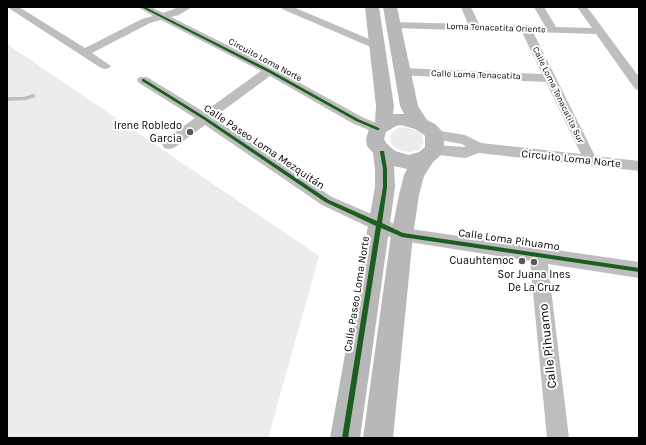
<!DOCTYPE html>
<meta charset="utf-8">
<style>
body{margin:0}
#map{position:relative;width:646px;height:445px;overflow:hidden;background:#fff;font-family:Karla,sans-serif}
canvas{display:block}
.frame{position:absolute;inset:0;border:8px solid #000;pointer-events:none}
</style>
<div id="map">
<canvas width="646" height="445"></canvas>
<div class="frame"></div>
</div>
<script>
const ctx = document.querySelector('canvas').getContext('2d');
ctx.lineJoin = 'round';
function paint(path, color) { ctx.fillStyle = color; ctx.fill(path, 'evenodd'); }
const shape = rows => new Path2D(rows.map(r => 'M' + r).join(''));
function trace(path, color, width, dash) { ctx.strokeStyle = color; ctx.lineWidth = width; ctx.lineCap = dash ? 'butt' : 'round'; ctx.setLineDash(dash || []); ctx.stroke(path); }
function label(font, color, halo, rows, align = 'center') {
  ctx.font = font + ' Karla,sans-serif'; ctx.lineWidth = 4; ctx.setLineDash([]); ctx.textBaseline = 'middle'; ctx.strokeStyle = halo; ctx.fillStyle = color; for (const [text, x, y, turn = 0] of rows) {
    ctx.save(); ctx.translate(x, y); ctx.rotate((+turn || 0) * Math.PI / 180); ctx.textAlign = isNaN(turn) ? turn : align; if (halo) ctx.strokeText(text, 0, 0); ctx.fillText(text, 0, 0); ctx.restore();
  }
}
paint(shape([
 [7,44,319,256,268,438,7,438],
 [404,127,415,130,422,134,424,142,420,149,412,152,401,151,393,146,390,140,391,133,396,129]
]), '#ececec');
paint(shape([
 [33,94,35,95,35,97,26,100,7,101,7,97,24,97,33,94]
]), '#bebebe');
paint(shape([
 [7,7,19,7,85,48,142,19,153,16,138,7,151,7,163,13,179,7,192,7,179,15,171,17,273,68,362,117,383,126,385,129,383,132,378,134,352,123,270,76,213,118,332,197,404,228,639,262,639,278,548,264,569,438,547,438,530,261,396,240,322,205,205,125,174,148,169,149,164,148,162,144,164,140,195,118,139,83,137,80,139,77,147,77,204,112,261,71,161,20,150,23,92,53,111,66,109,68,105,69,101,68,7,7],
 [280,7,293,7,381,44,382,46,377,49,373,48,282,9,280,7],
 [461,7,471,7,479,24,545,26,534,7,544,7,556,27,592,28,577,7,587,7,639,77,639,90,635,89,596,34,533,32,595,156,639,161,639,171,479,153,465,158,429,154,427,150,429,146,434,145,466,147,462,144,429,138,427,135,429,132,434,130,465,135,481,143,581,154,546,82,398,75,396,72,398,69,402,68,542,74,522,32,393,28,388,25,393,22,468,24,461,7]
]), '#bebebe');
paint(shape([
 [365,7,379,7,394,106,393,114,404,114,400,106,383,7,397,7,418,106,427,120,435,124,441,130,443,135,444,143,444,150,441,155,433,162,424,176,419,195,413,235,393,438,363,438,391,235,399,195,404,175,407,169,394,166,395,187,360,438,330,438,375,187,375,169,373,153,367,146,366,139,369,129,375,122,376,106,365,7],
 [401,125,415,129,423,134,425,136,425,147,419,152,409,155,395,151,386,143,384,139,386,132,396,126,401,125]
]), '#b8b8b8');
paint(shape([
 [141,7,145,7,270,70,358,119,379,128,380,129,378,130,377,130,356,121,268,72,141,7],
 [142,79,144,79,205,117,329,200,377,221,383,187,383,169,380,152,380,151,384,151,387,169,387,187,382,223,403,233,639,268,639,272,402,237,381,228,348,438,342,438,376,226,325,202,203,119,142,81,142,79]
]), '#1b5e20');
for (const [x, y, r, color] of [
 [190,132,4,"#595959"],
 [522,261,4,"#595959"],
 [534,262,4,"#595959"]
]) { const dot = new Path2D(); dot.arc(x, y, r, 0, 2 * Math.PI); ctx.fillStyle = color; ctx.fill(dot); trace(dot, '#fff', 1.5); }
label('9px', '#000', '#fff', [
 ["Loma Tenacatita Oriente",496,28,2],
 ["Circuito Loma Norte",265,60,28],
 ["Calle Loma Tenacatita",476,75,2],
 ["Calle Loma Tenacatita Sur",558,95,64]
]);
label('11px', '#000', '#fff', [
 ["Irene Robledo",182,126],
 ["Garcia",182,139],
 ["Cuauhtemoc",514,261],
 ["Sor Juana Ines",534,275,"center"],
 ["De La Cruz",534,288,"center"]
], 'right');
label('11px', '#000', '#fff', [
 ["Calle Paseo Loma Mezquitán",264,147,34],
 ["Circuito Loma Norte",571,159,6],
 ["Calle Loma Pihuamo",509,240,8],
 ["Calle Paseo Loma Norte",357,294,-81]
]);
label('13px', '#000', '#fff', [
 ["Calle Pihuamo",548,346,-96]
]);
</script>
